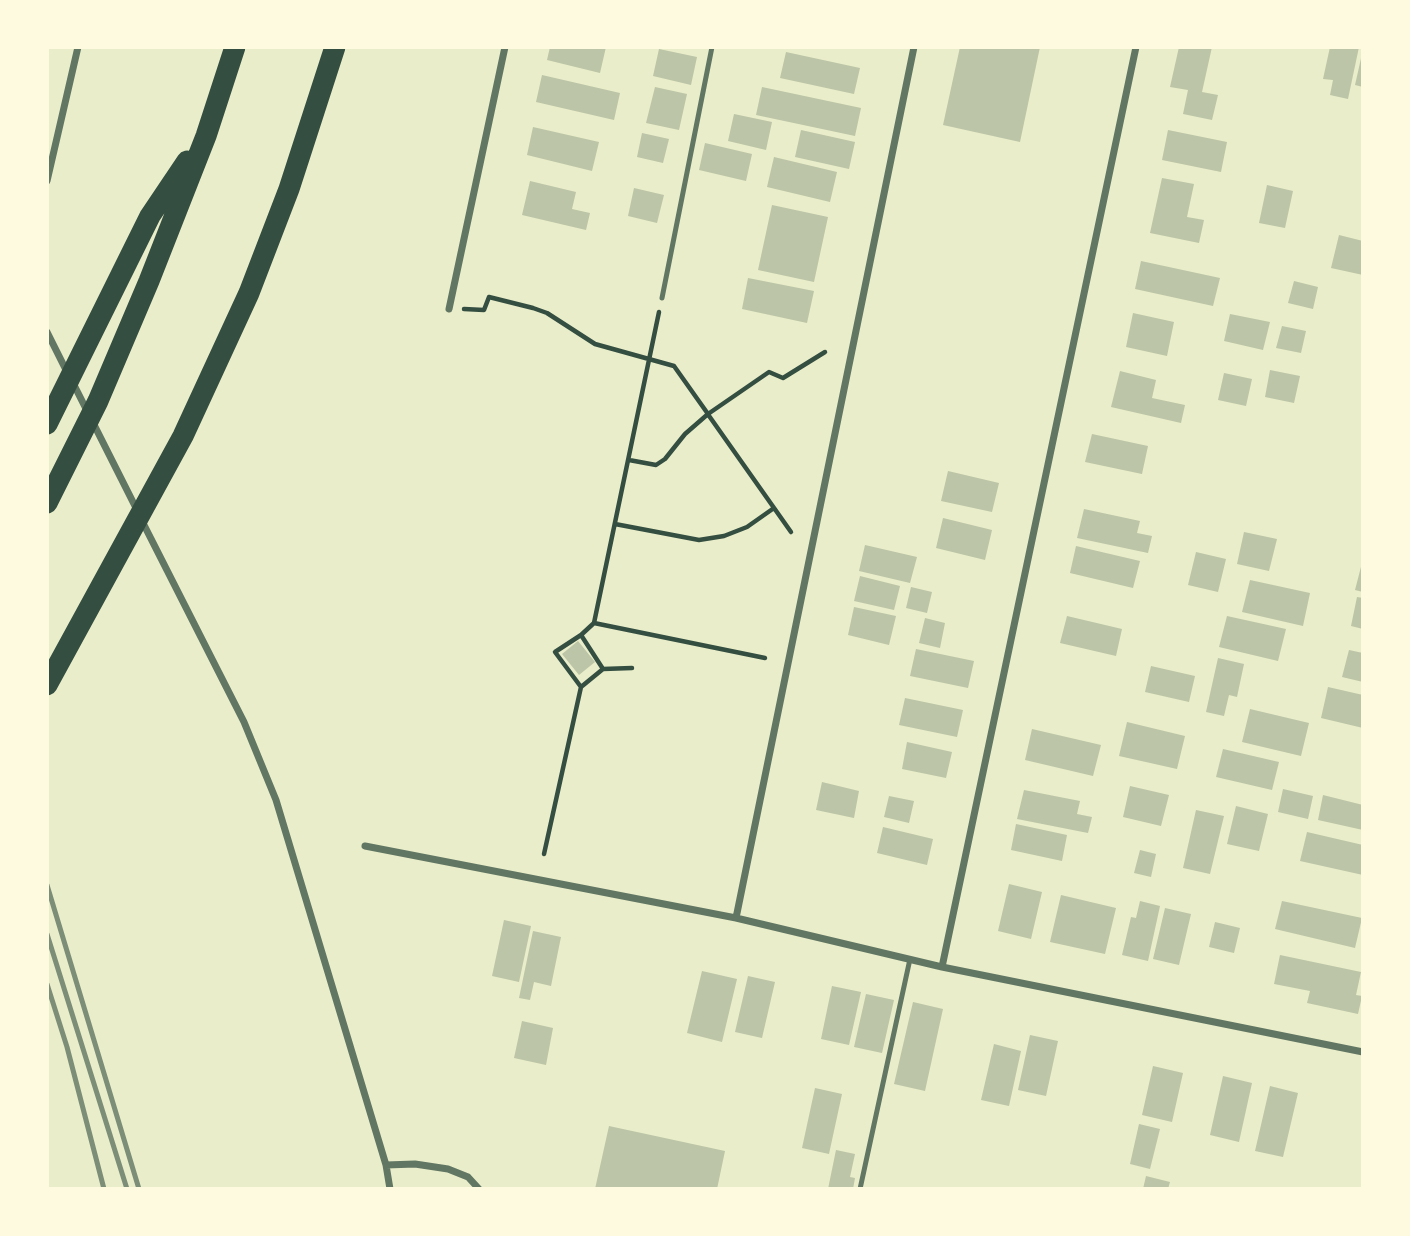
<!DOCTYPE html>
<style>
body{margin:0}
#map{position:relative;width:1410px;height:1236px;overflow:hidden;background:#e9edc9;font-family:Overpass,sans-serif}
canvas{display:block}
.frame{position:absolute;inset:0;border:49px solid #fefae0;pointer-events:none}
</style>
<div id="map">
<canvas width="1410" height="1236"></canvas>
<div class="frame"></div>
</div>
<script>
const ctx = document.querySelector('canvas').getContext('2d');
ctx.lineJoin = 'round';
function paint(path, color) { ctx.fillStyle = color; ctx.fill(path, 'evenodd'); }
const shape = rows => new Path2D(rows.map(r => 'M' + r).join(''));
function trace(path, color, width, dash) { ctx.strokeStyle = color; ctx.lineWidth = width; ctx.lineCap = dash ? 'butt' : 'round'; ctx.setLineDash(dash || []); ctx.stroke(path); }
paint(shape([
 [550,47,606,47,600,73,547,60],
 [960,47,1040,47,1020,142,943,125],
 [1179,47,1212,47,1202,92,1218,95,1212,120,1183,114,1188,90,1170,87],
 [1330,47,1359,47,1348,99,1330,95,1333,80,1323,79],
 [659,49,697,57,691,85,653,76],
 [786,52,860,68,854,94,780,78],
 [1362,54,1363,54,1363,87,1355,85],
 [542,75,620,93,614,120,536,102],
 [655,87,687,94,679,130,646,123],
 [762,87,861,108,855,136,756,115],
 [734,114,772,122,766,150,728,141],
 [533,127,599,142,592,171,527,155],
 [801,130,855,142,849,169,795,157],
 [1168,130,1227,142,1221,172,1162,160],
 [642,133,669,139,663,163,637,157],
 [705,143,752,154,746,181,699,170],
 [774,157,837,172,830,202,767,187],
 [1162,178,1194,184,1187,217,1204,220,1199,243,1150,233],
 [530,181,576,192,572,209,590,213,586,230,522,215],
 [1267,185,1293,191,1285,228,1259,223],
 [634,188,664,195,657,223,628,216],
 [772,205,828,217,814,282,758,270],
 [1339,235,1363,241,1363,275,1331,268],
 [1141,261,1220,278,1213,306,1135,289],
 [748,278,814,291,807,323,742,309],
 [1294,281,1318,287,1313,309,1288,303],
 [1133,313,1174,322,1167,356,1126,347],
 [1230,314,1270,322,1263,350,1224,341],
 [1282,326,1306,331,1301,353,1276,348],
 [1270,370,1300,376,1294,403,1265,397],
 [1120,371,1156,380,1152,398,1185,405,1181,423,1111,407],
 [1224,373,1252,379,1246,406,1218,400],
 [1092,434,1148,446,1142,474,1085,462],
 [948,471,999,483,992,512,941,501],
 [1084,509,1140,521,1137,533,1152,536,1148,553,1077,538],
 [943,518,992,530,985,560,936,548],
 [1244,532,1277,539,1269,571,1237,564],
 [865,545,917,557,910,583,859,571],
 [1076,546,1140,561,1133,588,1070,573],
 [1196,552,1226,559,1218,592,1188,585],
 [1362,563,1363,563,1363,592,1355,590],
 [860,576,900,586,894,610,854,601],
 [1250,580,1310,593,1303,626,1242,612],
 [911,587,932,592,927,613,906,608],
 [1357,597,1363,598,1363,629,1351,626],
 [854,607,896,616,889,645,848,635],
 [1067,616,1122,629,1116,656,1060,643],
 [1227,616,1286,629,1278,661,1219,647],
 [925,618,945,623,940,648,919,643],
 [578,641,595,662,579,675,562,654],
 [916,649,974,661,968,688,910,676],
 [1349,650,1363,653,1363,682,1342,677],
 [1218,658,1244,664,1237,697,1229,695,1224,716,1206,712],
 [1151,666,1195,676,1189,702,1145,692],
 [1328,687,1363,695,1363,728,1321,718],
 [905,698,963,710,957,737,899,725],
 [1250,709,1309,723,1301,756,1242,742],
 [1127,722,1185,736,1177,769,1119,756],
 [1032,729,1101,745,1093,776,1025,760],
 [907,742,952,752,946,778,902,769],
 [1223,749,1279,762,1272,790,1216,777],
 [822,782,859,791,854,818,816,810],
 [1130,786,1169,795,1161,826,1123,817],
 [1283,789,1313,796,1308,819,1278,812],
 [1024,790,1080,801,1077,814,1092,817,1088,833,1017,819],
 [1323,795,1363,805,1363,830,1318,820],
 [889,796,914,801,909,823,884,817],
 [1236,806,1268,814,1259,851,1227,844],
 [1196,810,1224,816,1210,874,1183,868],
 [1016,824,1067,835,1062,861,1011,850],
 [883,827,933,839,927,865,877,853],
 [1307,832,1363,845,1363,875,1300,861],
 [1140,850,1156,854,1151,877,1134,873],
 [1009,884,1042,892,1031,939,998,931],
 [1061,895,1116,908,1105,954,1050,942],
 [1140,901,1160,906,1148,961,1122,955,1131,917,1136,918],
 [1282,901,1362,918,1355,948,1275,929],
 [1165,908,1191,914,1179,965,1153,959],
 [504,920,531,926,519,982,492,976],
 [1215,922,1240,928,1234,953,1209,947],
 [533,931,561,937,551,986,534,982,530,1000,519,998],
 [1280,955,1361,972,1356,995,1362,996,1358,1014,1307,1003,1310,991,1274,984],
 [702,971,737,979,722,1042,687,1033],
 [748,976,775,982,762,1038,735,1032],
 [832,986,861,992,849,1045,821,1039],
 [866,994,894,1000,882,1053,854,1047],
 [913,1002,943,1009,925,1091,894,1084],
 [522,1021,553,1028,546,1065,514,1058],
 [1030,1035,1058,1041,1046,1096,1018,1090],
 [994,1044,1021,1051,1009,1106,981,1100],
 [1153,1066,1183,1073,1172,1122,1142,1115],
 [1223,1076,1252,1083,1239,1142,1210,1135],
 [1270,1086,1298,1093,1283,1157,1255,1151],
 [815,1088,842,1094,829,1154,802,1148],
 [1139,1124,1160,1129,1150,1169,1130,1164],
 [609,1126,725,1151,717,1189,595,1189],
 [836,1150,855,1154,850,1177,855,1178,853,1189,828,1189],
 [1146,1176,1170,1182,1168,1189,1143,1189]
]), '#bcc5a7');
trace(shape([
 [464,309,484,310,489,297,533,308,547,313,595,344,674,366,708,414,769,372,783,378,825,352],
 [707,413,791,532],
 [629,460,656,465,665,459,685,434,708,414],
 [615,524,699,540,724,536,747,527,774,508],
 [594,623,765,658],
 [603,669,632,668],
 [581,687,603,669,581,635],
 [544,854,581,687,555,652,581,635,594,623,659,312]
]), '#344e41', 4.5);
trace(shape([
 [662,298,712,47],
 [860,1189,910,959]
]), '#617663', 5);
trace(shape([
 [47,181,78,47],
 [449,309,505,47],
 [47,332,67,372],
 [73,383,137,510],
 [142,521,244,722,276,800,386,1165,390,1189],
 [365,846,736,918,942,967,1363,1052],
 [736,918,914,47],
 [942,967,1136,47],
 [386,1165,415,1164,448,1169,468,1177,479,1189]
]), '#617663', 7);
trace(shape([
 [47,424,150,216,187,161],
 [47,503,98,401,149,281,206,136,235,47],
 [47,685,183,436,249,293,289,189,335,47]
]), '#344e41', 21);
trace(shape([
 [47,885,139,1189],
 [47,934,127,1189],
 [47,984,67,1047,104,1189]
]), '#7c8e77', 5);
</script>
